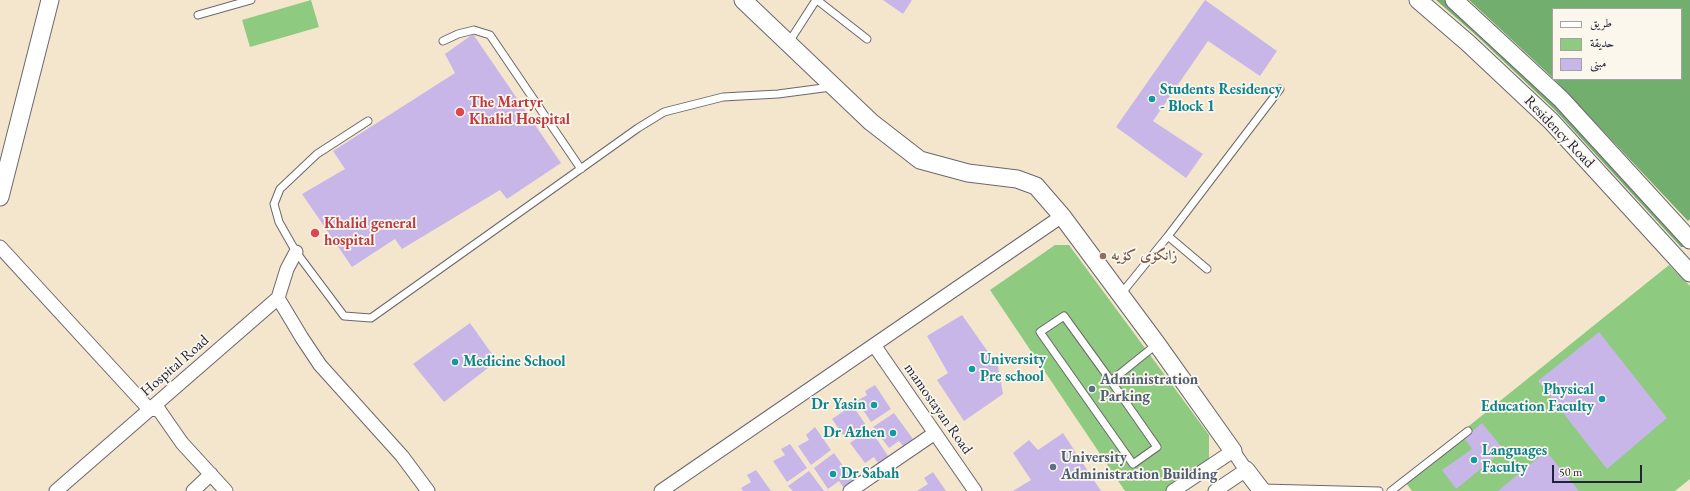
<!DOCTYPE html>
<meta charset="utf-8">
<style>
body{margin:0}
#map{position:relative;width:1690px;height:491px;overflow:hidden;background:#f4e6cd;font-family:"EB Garamond",Amiri,serif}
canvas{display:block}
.legend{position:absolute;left:1552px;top:8px;width:130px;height:72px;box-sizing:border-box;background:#fbf7ec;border:1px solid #a4a2a5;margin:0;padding:5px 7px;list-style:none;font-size:12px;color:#22223b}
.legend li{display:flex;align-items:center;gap:8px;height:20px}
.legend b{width:20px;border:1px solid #a4a2a5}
.scale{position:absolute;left:1552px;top:465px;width:90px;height:18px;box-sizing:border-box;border:2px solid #22223b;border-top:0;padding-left:5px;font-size:12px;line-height:14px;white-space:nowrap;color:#22223b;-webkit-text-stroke:3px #fbf7ec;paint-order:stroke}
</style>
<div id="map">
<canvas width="1690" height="491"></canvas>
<ul class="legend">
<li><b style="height:5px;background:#fff"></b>طريق</li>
<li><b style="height:11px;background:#8eca7f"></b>حديقة</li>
<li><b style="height:11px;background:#c8b6e8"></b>مبنى</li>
</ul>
<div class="scale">50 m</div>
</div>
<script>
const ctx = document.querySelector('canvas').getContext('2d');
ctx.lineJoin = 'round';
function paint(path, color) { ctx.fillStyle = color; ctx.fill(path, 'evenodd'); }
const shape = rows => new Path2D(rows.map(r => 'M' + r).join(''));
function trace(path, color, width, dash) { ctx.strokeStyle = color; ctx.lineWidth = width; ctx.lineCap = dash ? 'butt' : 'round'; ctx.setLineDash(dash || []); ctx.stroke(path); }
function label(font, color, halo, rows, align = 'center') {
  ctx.font = font + ' "EB Garamond",Amiri,serif'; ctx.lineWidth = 3.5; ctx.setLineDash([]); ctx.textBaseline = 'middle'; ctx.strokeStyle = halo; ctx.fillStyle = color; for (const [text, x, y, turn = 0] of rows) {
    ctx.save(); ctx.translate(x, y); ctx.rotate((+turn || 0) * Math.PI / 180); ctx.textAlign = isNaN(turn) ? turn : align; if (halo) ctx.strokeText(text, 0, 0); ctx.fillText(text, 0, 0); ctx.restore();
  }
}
paint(shape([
 [311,0,319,27,250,47,242,20],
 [1055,245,1069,245,1209,435,1209,462,1167,491,1125,491,990,290],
 [1669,265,1690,286,1690,479,1675,491,1412,491,1403,479]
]), '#8eca7f');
paint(shape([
 [1436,0,1449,0,1514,59,1686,245,1684,247,1681,247,1555,110,1477,36],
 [1469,0,1690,0,1690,219,1688,221,1554,79,1681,79,1681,9,1553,9,1553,78]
]), '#72ae6e');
paint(shape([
 [883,0,912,0,903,14],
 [1205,0,1277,51,1260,76,1208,41,1153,121,1203,154,1186,178,1116,127],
 [473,34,561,163,507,199,500,190,402,249,395,239,352,267,302,194,345,169,333,151,455,73,445,54],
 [962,315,998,366,1003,394,964,421,937,380,948,373,927,336],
 [470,323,497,361,444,402,413,364],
 [1599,332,1667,418,1607,469,1538,381],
 [875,385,891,409,871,422,857,401,867,395,865,391],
 [850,402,866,425,846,439,832,419,844,411,842,407],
 [894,413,913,439,903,446,899,441,889,448,873,427],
 [1482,423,1504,450,1456,489,1442,470,1472,449,1464,438],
 [815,427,831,450,811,465,798,446,809,440,806,435],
 [870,429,888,456,878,463,874,457,865,463,850,443],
 [1063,433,1101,491,1013,491,1031,480,1013,453,1029,440,1038,450],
 [790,444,807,468,787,482,773,461,785,455,781,449],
 [1546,451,1579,491,1498,491],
 [834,453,853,480,843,487,839,481,828,489,814,468],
 [756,470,771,491,743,491,741,488,751,482,747,475],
 [809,471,824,491,793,491,788,486],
 [933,472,946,491,917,491,928,484,924,478]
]), '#c8b6e8');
const service = shape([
 [817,0,867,39],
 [198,15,251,0],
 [443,41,458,34,474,30,490,35,581,169],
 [789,42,816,0],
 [368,121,317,154,280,189,274,204,279,222,296,252,344,316,371,318,638,128,664,112,723,97,778,94,831,87],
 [1168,236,1207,269],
 [1121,294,1168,236,1280,89],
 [1111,381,1157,447,1133,464,1040,332,1064,316,1111,381,1157,344],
 [1262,488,1379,491],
 [1391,491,1468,431]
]);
const minor = shape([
 [0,247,149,409,159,410,182,443,226,491],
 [278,298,302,338,320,365,402,456,428,491],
 [874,345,975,491],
 [56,491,278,298,287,269,296,252],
 [193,491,211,474],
 [661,491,1062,216],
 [850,491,935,433],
 [1173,491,1233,451,1246,470,1215,491]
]);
const tertiary = shape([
 [743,0,871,122,920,160,968,173,1017,179,1036,186,1062,216,1157,344,1233,451],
 [1418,0,1468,43,1551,121,1690,273],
 [1454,0,1561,99,1690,240],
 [0,197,50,0],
 [1246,470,1262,491]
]);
trace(service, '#6c676e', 9);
trace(minor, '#6c676e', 15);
trace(tertiary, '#6c676e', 19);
trace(service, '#fff', 7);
trace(minor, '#fff', 13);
trace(tertiary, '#fff', 17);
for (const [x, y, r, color] of [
 [1152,99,4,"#0f9aa8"],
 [460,112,5,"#e0444e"],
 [315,233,5,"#e0444e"],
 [1103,256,4,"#8d6e63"],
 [455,362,4,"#0f9aa8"],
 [972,369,4,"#0f9aa8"],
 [1092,389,4,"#5c6f8a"],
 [1602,399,4,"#0f9aa8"],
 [874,405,4,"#0f9aa8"],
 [893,433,4,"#0f9aa8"],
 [1474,460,4,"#0f9aa8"],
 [1053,467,4,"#5c6f8a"],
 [833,474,4,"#0f9aa8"]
]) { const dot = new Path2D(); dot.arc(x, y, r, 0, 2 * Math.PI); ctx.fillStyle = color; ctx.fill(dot); trace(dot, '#fbf7ec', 1.5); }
label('bold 15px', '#0d838f', '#fbf7ec', [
 ["Students Residency",1160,90],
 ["- Block 1",1160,107],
 ["University",980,360],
 ["Pre school",980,377],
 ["Medicine School",463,362],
 ["Physical",1594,390,"right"],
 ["Education Faculty",1594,407,"right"],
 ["Dr Yasin",866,405,"right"],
 ["Dr Azhen",885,433,"right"],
 ["Languages",1482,451],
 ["Faculty",1482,468],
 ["Dr Sabah",841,474]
], 'left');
label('bold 15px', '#be3a42', '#fbf7ec', [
 ["The Martyr",469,103],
 ["Khalid Hospital",469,120],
 ["Khalid general",324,224],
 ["hospital",324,241]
], 'left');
label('15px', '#22223b', '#fbf7ec', [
 ["Residency Road",1559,132,46],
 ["Hospital Road",175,366,-41],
 ["mamostayan Road",938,409,55]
]);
label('bold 15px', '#785e54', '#fbf7ec', [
 ["زانکۆی کۆیە",1111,256]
], 'left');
label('bold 15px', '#4e5e75', '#fbf7ec', [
 ["Administration",1100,380],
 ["Parking",1100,397],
 ["University",1061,458],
 ["Administration Building",1061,475]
], 'left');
</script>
